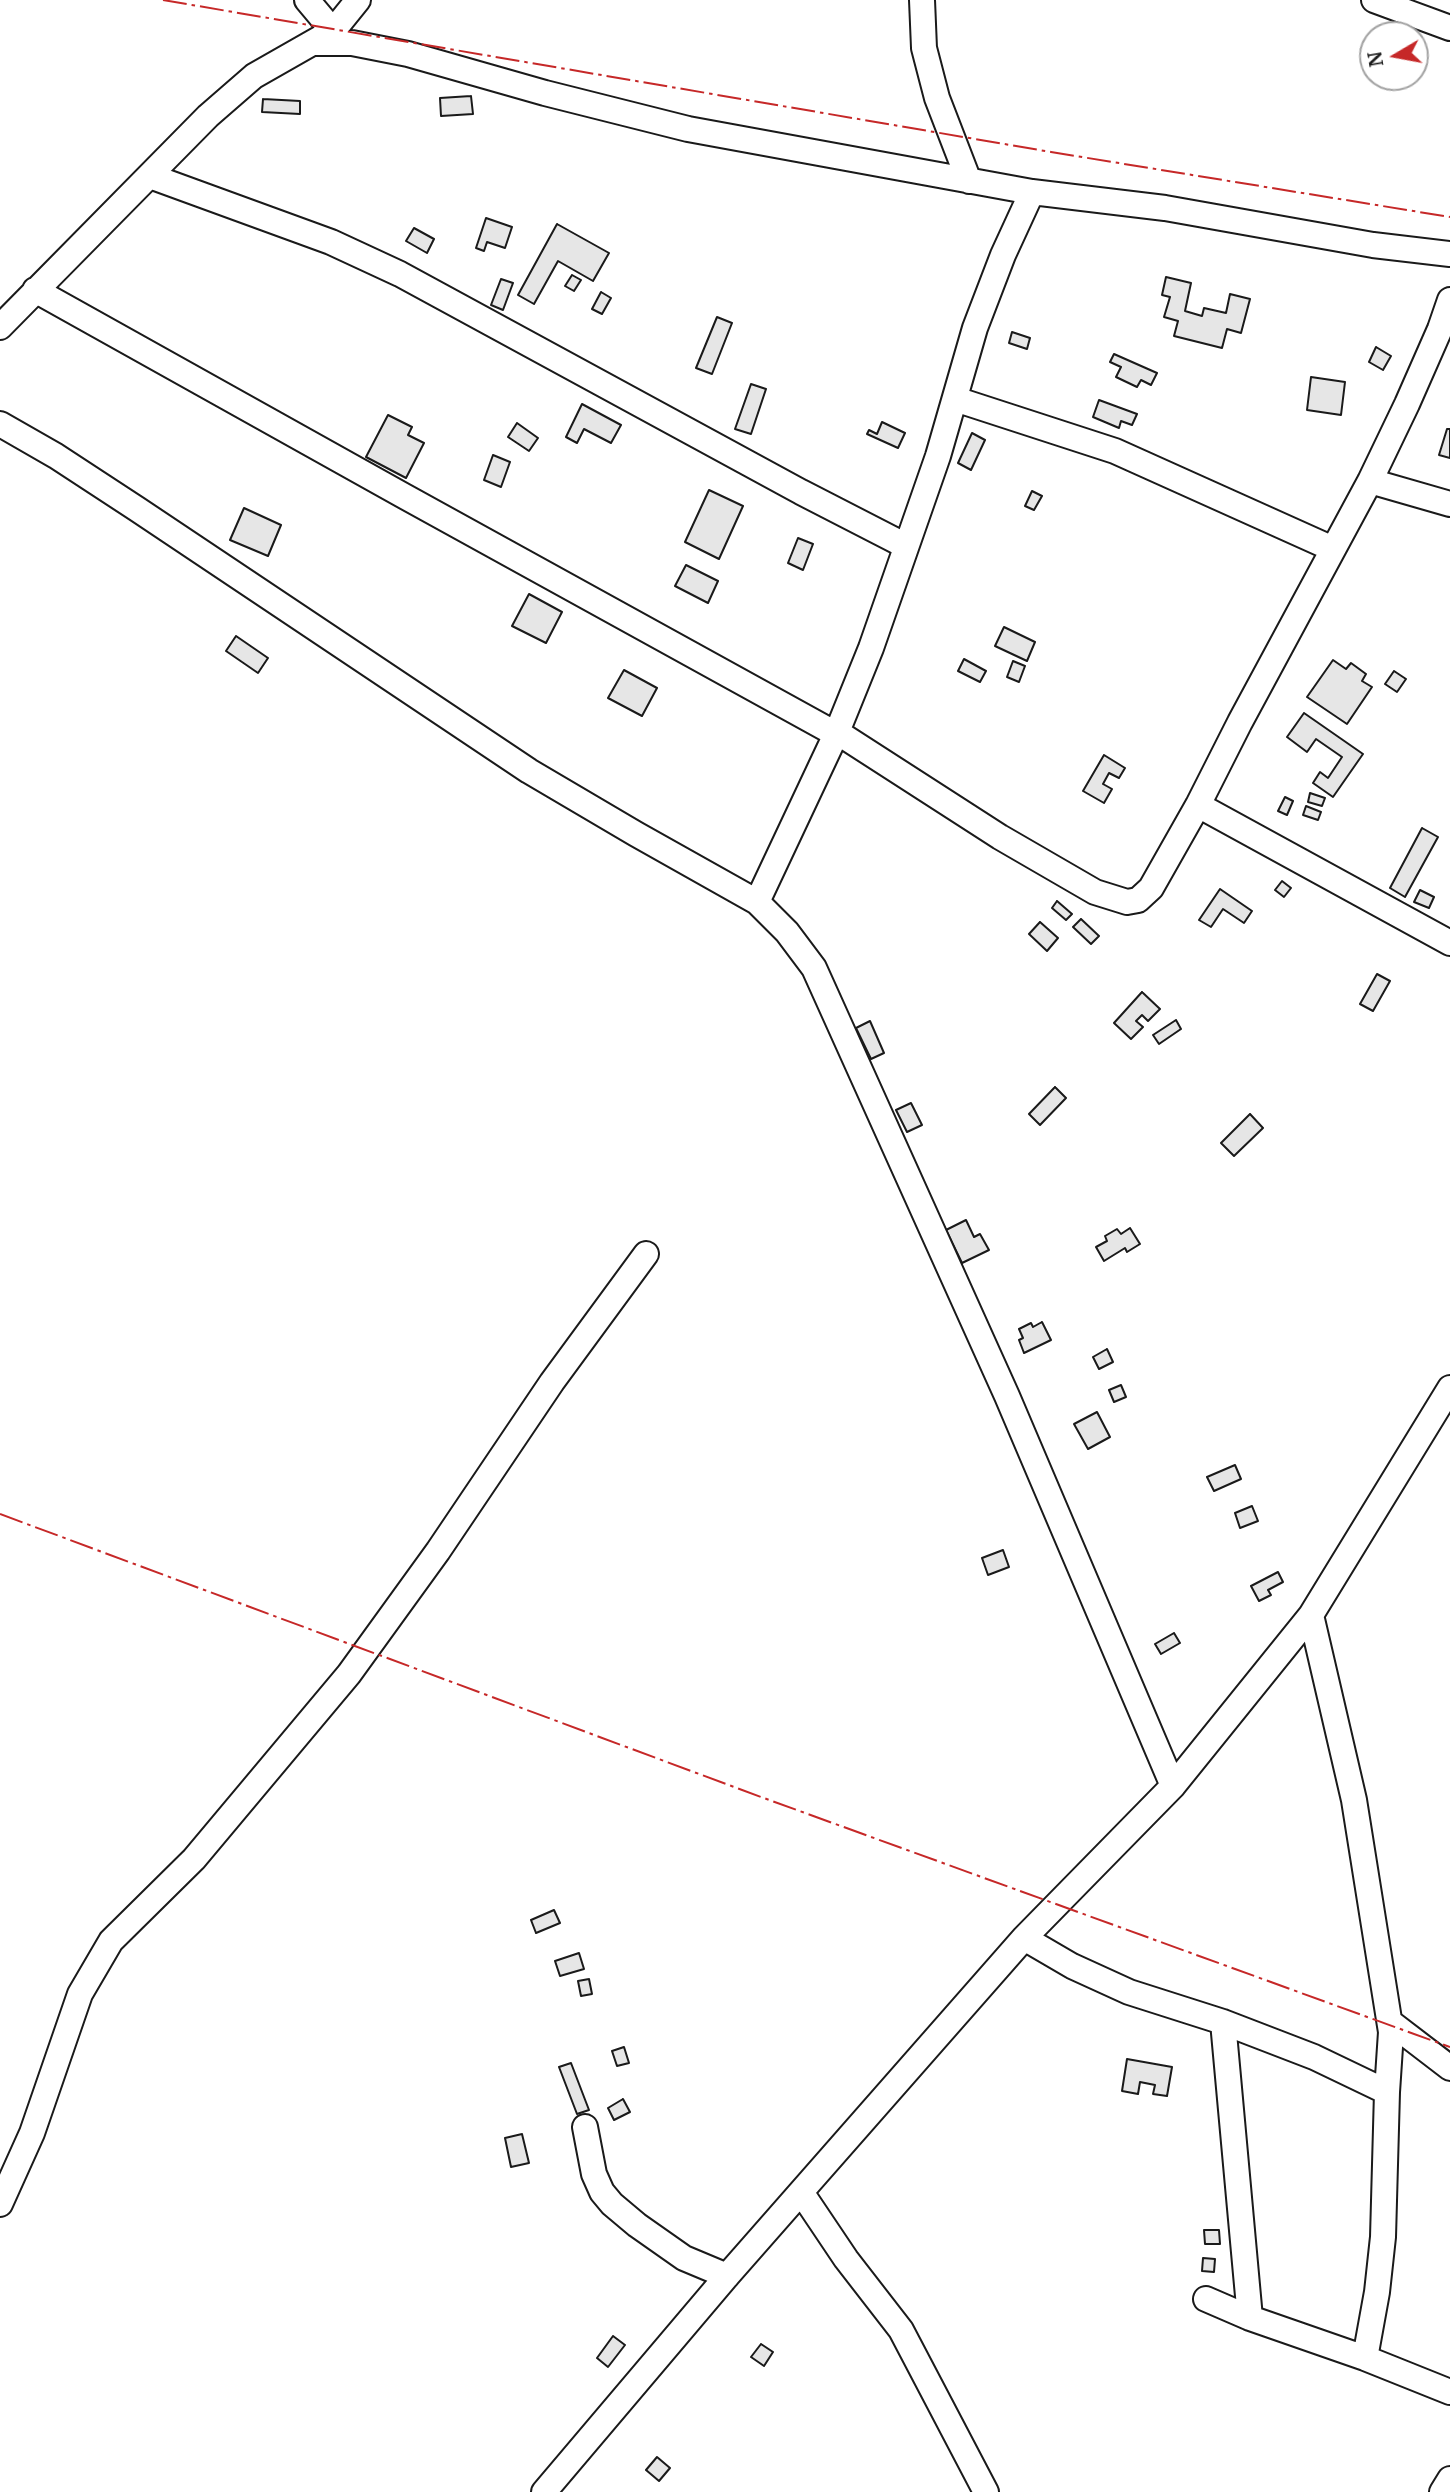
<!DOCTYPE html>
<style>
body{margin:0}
#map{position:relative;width:1450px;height:2492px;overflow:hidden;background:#fff;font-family:Merriweather,serif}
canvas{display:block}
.north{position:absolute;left:1359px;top:21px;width:70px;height:70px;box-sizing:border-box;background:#fff;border:2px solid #a3a3a3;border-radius:50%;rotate:260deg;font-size:19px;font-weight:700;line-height:28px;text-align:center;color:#1a1a1a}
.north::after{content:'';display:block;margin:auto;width:24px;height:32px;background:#c62828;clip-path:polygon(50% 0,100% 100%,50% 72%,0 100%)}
</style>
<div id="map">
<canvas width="1450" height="2492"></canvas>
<div class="north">N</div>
</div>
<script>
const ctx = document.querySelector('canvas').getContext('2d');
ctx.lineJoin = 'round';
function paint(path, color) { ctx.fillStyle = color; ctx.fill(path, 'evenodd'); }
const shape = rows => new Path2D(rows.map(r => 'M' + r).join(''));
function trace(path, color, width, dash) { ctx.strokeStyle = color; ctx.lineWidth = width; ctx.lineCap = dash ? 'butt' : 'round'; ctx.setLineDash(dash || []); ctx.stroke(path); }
const building = shape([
 [471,96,473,114,441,116,440,98,471,96],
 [263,99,300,101,300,114,262,112,263,99],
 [486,218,512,227,505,248,487,242,484,251,476,248,486,218],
 [557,224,609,253,593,281,558,261,534,304,518,295,557,224],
 [414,228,434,239,427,253,406,241,414,228],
 [572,275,581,280,574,291,565,286,572,275],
 [1166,277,1191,283,1185,311,1202,316,1204,308,1226,313,1230,294,1250,299,1241,333,1227,329,1222,348,1174,336,1178,321,1164,317,1170,297,1162,295,1166,277],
 [501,279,513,283,503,310,491,305,501,279],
 [601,292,611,298,602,314,592,309,601,292],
 [717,317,732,323,712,374,696,368,717,317],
 [1012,332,1030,338,1027,349,1009,343,1012,332],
 [1376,347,1391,356,1383,370,1369,362,1376,347],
 [1114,354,1157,373,1151,385,1141,380,1137,387,1116,377,1121,367,1110,362,1114,354],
 [1311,377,1345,382,1341,415,1307,410,1311,377],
 [751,384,766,389,751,434,735,429,751,384],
 [1099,400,1137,414,1132,425,1121,421,1119,428,1093,417,1099,400],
 [582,404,621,425,611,443,584,429,577,443,566,437,582,404],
 [388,415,412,427,408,435,424,443,406,478,366,457,388,415],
 [882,422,905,433,898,448,867,434,869,430,877,434,882,422],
 [517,423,538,438,529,451,508,437,517,423],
 [1447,429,1450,429,1450,458,1439,455,1447,429],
 [972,433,985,440,971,470,958,463,972,433],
 [493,455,510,462,501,487,484,480,493,455],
 [709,490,743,506,719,559,685,542,709,490],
 [1032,491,1042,496,1034,510,1025,506,1032,491],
 [244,508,281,525,268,556,230,540,244,508],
 [798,538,813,544,803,570,788,563,798,538],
 [686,565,718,581,708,603,675,586,686,565],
 [529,594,562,612,546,643,512,626,529,594],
 [1004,627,1035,642,1027,661,995,646,1004,627],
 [236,636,268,658,258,673,226,651,236,636],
 [964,659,986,671,980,682,958,671,964,659],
 [1333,660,1346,669,1351,663,1366,674,1362,681,1372,687,1347,724,1307,697,1333,660],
 [1013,661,1025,666,1019,682,1007,677,1013,661],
 [624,670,657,688,642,716,608,698,624,670],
 [1394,671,1406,679,1397,692,1385,684,1394,671],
 [1304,713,1363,754,1333,797,1313,783,1320,772,1328,778,1342,757,1316,739,1307,752,1287,737,1304,713],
 [1104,755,1125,768,1119,778,1109,773,1103,784,1112,789,1104,803,1083,791,1104,755],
 [1310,793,1325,798,1322,806,1308,802,1310,793],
 [1285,797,1293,801,1287,815,1278,811,1285,797],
 [1306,806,1321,812,1318,820,1303,815,1306,806],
 [1422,828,1438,837,1405,897,1390,888,1422,828],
 [1282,881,1291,888,1284,897,1275,890,1282,881],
 [1220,889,1252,911,1244,923,1223,909,1211,927,1199,920,1220,889],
 [1420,890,1434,897,1429,908,1414,902,1420,890],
 [1057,901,1072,914,1066,920,1052,908,1057,901],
 [1081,919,1099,936,1091,944,1073,927,1081,919],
 [1040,922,1058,938,1047,951,1029,934,1040,922],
 [1377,974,1390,981,1373,1011,1360,1004,1377,974],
 [1142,992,1160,1009,1148,1021,1142,1015,1136,1021,1143,1027,1131,1039,1114,1023,1142,992],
 [1176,1020,1181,1029,1159,1044,1153,1035,1176,1020],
 [870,1021,884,1053,871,1059,856,1028,870,1021],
 [1055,1087,1066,1098,1040,1125,1029,1114,1055,1087],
 [911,1103,922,1125,907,1132,896,1110,911,1103],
 [1250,1114,1263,1128,1234,1156,1221,1143,1250,1114],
 [966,1220,974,1237,980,1234,989,1250,962,1263,946,1230,966,1220],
 [1130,1228,1140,1244,1127,1252,1125,1248,1104,1261,1096,1247,1107,1241,1105,1236,1117,1229,1121,1234,1130,1228],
 [1042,1322,1051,1340,1024,1353,1019,1340,1023,1338,1019,1329,1031,1323,1033,1327,1042,1322],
 [1107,1349,1113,1362,1099,1369,1093,1357,1107,1349],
 [1121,1385,1126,1397,1114,1402,1109,1390,1121,1385],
 [1097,1412,1110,1437,1088,1449,1074,1424,1097,1412],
 [1235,1465,1241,1479,1214,1491,1207,1477,1235,1465],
 [1252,1506,1258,1521,1240,1528,1235,1513,1252,1506],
 [1003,1550,1009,1567,988,1575,982,1558,1003,1550],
 [1278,1572,1283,1582,1268,1590,1271,1595,1259,1601,1251,1586,1278,1572],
 [1174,1633,1180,1643,1161,1654,1155,1644,1174,1633],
 [554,1910,560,1923,536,1933,531,1920,554,1910],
 [579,1953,584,1969,560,1976,555,1961,579,1953],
 [589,1979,592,1994,581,1996,578,1981,589,1979],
 [624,2047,629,2063,617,2066,612,2051,624,2047],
 [1127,2059,1172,2067,1167,2096,1153,2094,1155,2085,1140,2082,1138,2094,1122,2091,1127,2059],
 [571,2063,589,2110,577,2114,559,2067,571,2063],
 [623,2099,630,2112,614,2120,608,2108,623,2099],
 [522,2134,529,2163,511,2167,505,2138,522,2134],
 [1204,2230,1219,2230,1220,2244,1205,2244,1204,2230],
 [1203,2258,1215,2259,1214,2272,1202,2271,1203,2258],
 [613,2336,625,2345,608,2367,597,2358,613,2336],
 [761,2344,773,2352,764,2366,751,2357,761,2344],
 [657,2457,670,2468,659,2481,646,2470,657,2457]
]);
paint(building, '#e6e6e6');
trace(building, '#1a1a1a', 2);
const minor = shape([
 [307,0,333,31],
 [922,0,924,48,937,98,969,181],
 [1374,0,1450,28],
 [313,43,352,43,408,54,545,93,688,129,1032,192,1165,208,1373,245,1450,254],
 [150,176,331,242,400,274,801,492,906,546],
 [35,290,404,496,834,733,837,732,1000,837,1095,892,1127,902,1138,900,1151,888,1198,805,1240,722,1370,481,1407,404,1440,329,1450,300],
 [0,327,208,116,254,76,333,31,358,0],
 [955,399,1115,451,1333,549],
 [0,424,56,456,137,509,529,771,636,834,757,902,787,932,814,968,1007,1396,1173,1786],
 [1370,481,1450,504],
 [1198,805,1450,943],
 [757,902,837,732,871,648,938,456,975,328,1003,255,1032,192],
 [1311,1615,1354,1800,1391,2032,1387,2092,1383,2237,1377,2292,1365,2358],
 [1024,1938,1072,1966,1129,1992,1223,2022,1314,2057,1387,2092],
 [1223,2022,1250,2318],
 [1390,2022,1450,2068],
 [585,2127,594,2174,602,2192,612,2204,637,2225,684,2258,727,2276],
 [801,2192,846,2259,901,2330,986,2492],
 [0,2204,32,2133,80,1994,111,1941,194,1859,349,1674,438,1551,552,1382,646,1254],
 [1206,2299,1250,2318,1365,2358,1450,2392],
 [544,2492,727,2276,1024,1938,1173,1786,1311,1615,1450,1388],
 [1442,2492,1450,2479]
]);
trace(minor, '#1a1a1a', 28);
trace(minor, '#fff', 24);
trace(shape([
 [163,0,1051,152,1450,217],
 [0,1514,761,1797,1450,2047]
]), '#c62828', 2, [24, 5, 3.5, 5]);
</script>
